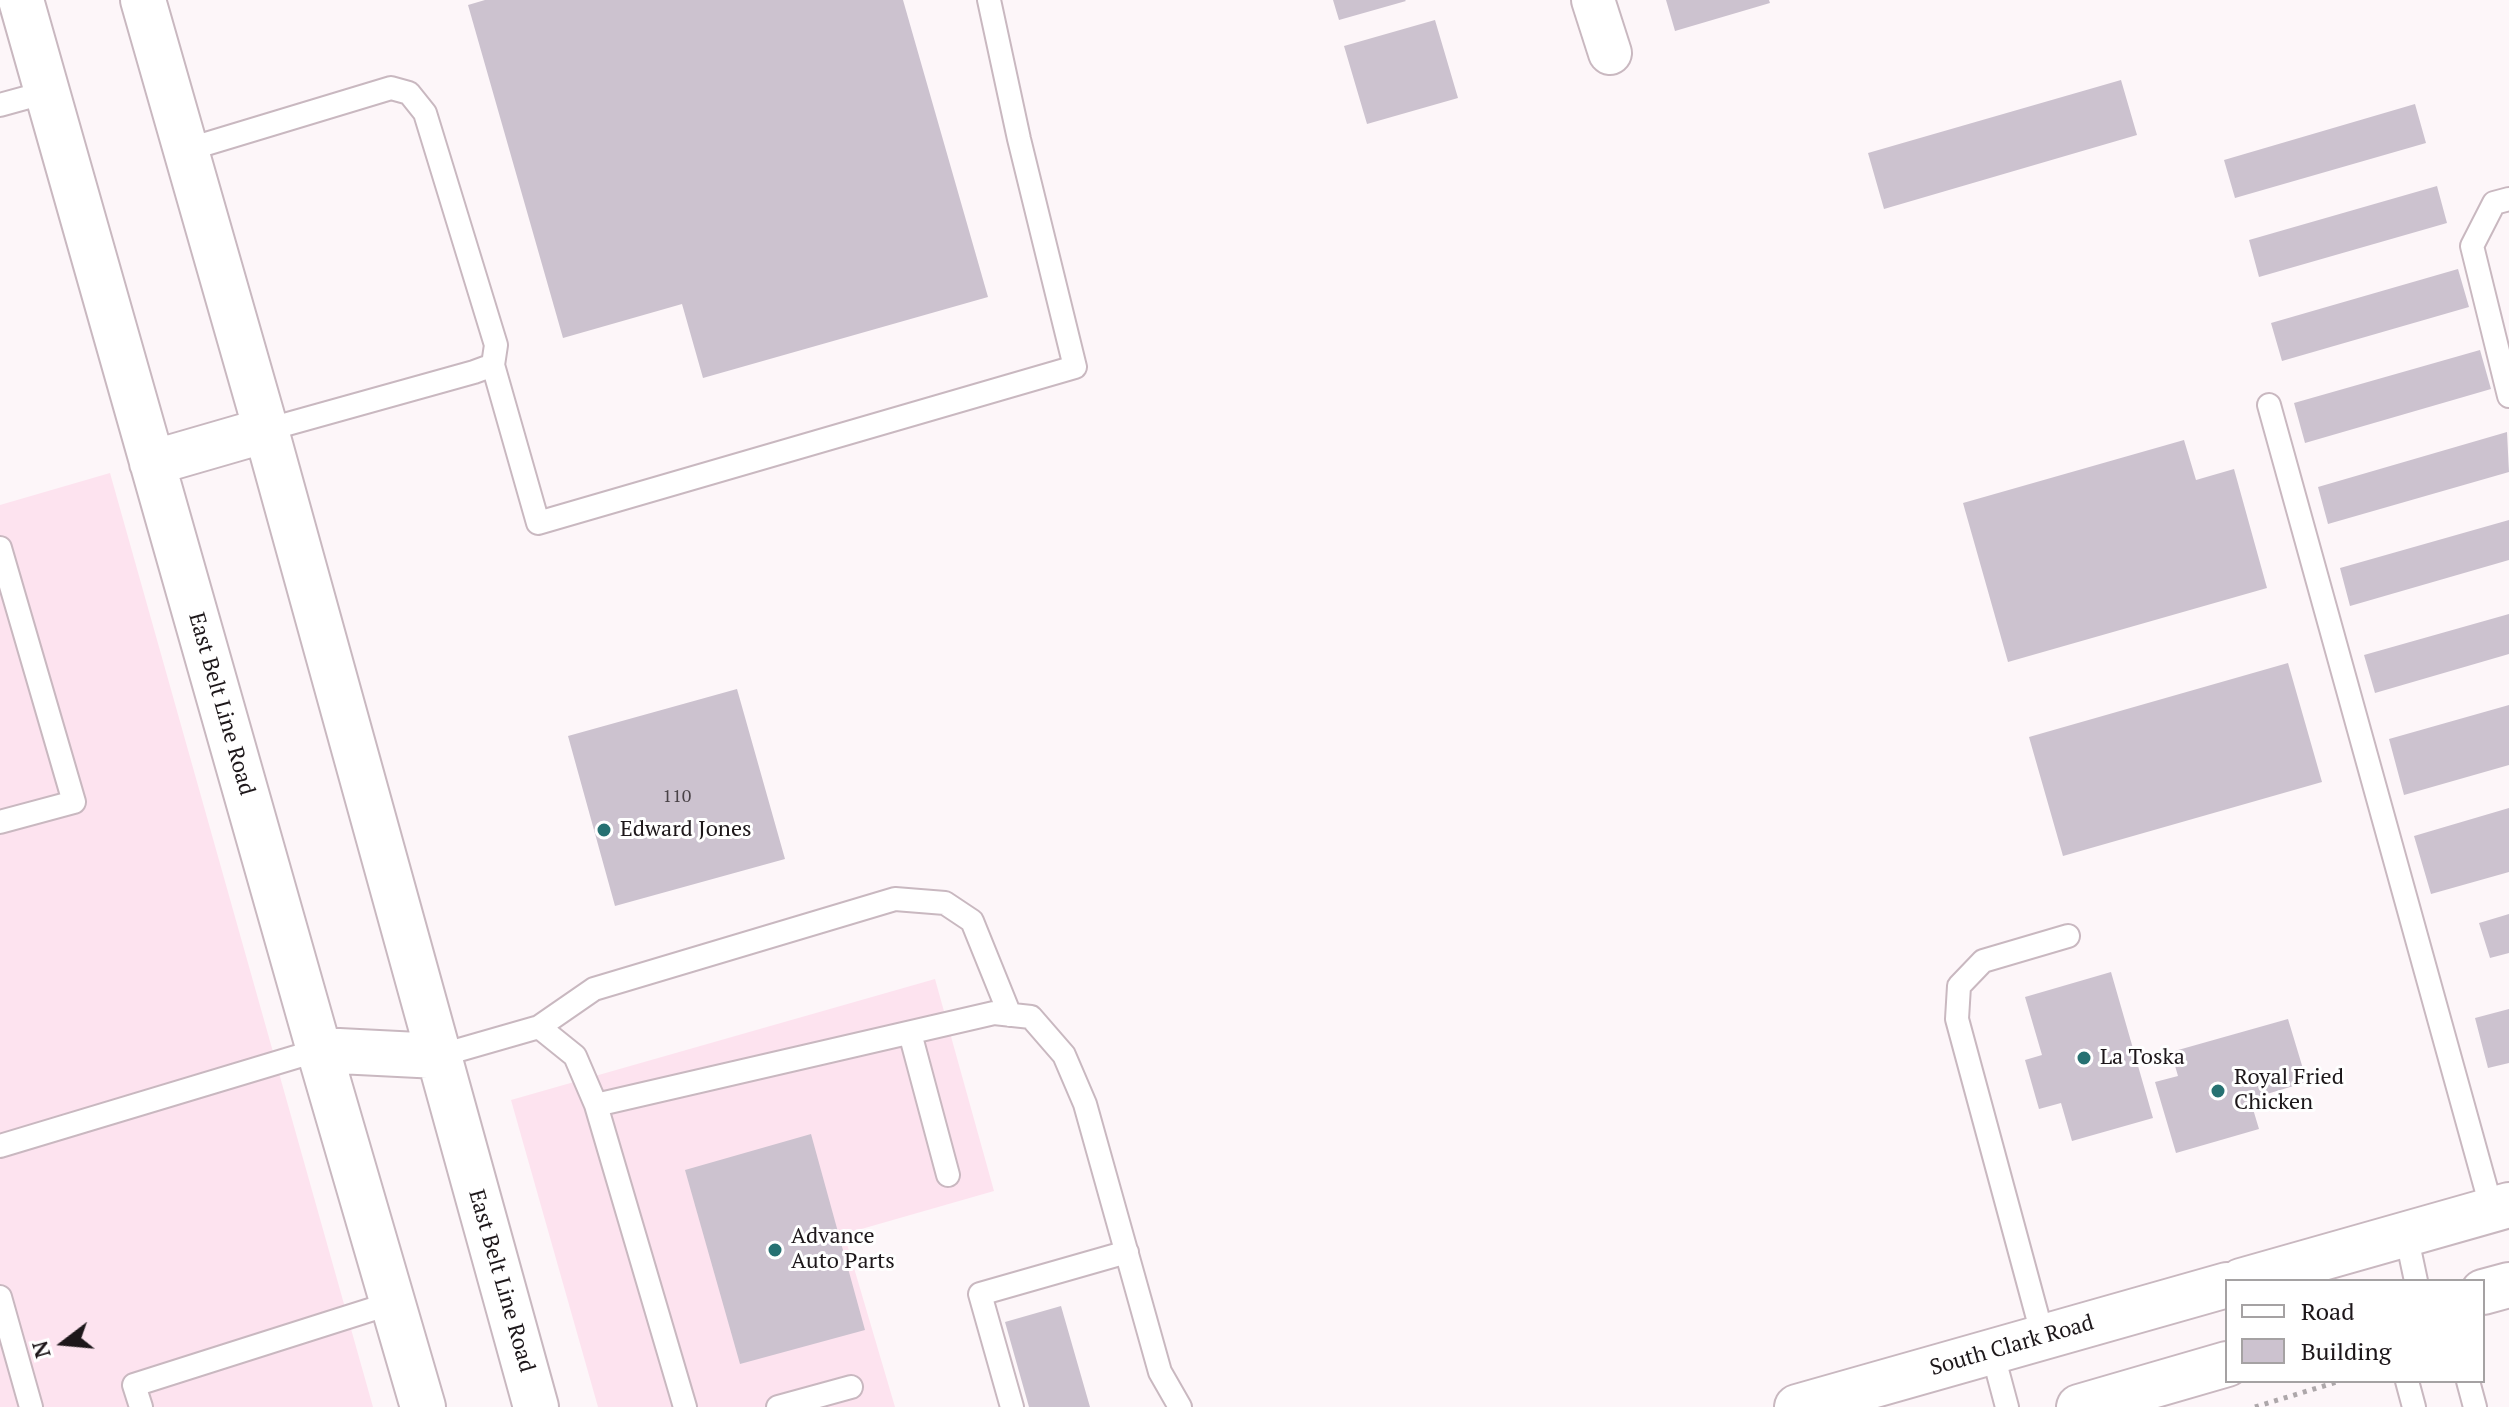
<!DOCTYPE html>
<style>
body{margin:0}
#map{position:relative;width:2509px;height:1407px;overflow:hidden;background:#fdf6f9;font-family:"PT Serif",serif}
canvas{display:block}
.legend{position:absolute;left:2225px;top:1279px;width:260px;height:104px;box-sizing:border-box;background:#fff;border:2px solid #a5a2a3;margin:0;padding:10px 14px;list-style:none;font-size:24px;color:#1d171a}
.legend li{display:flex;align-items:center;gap:16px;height:40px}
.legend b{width:40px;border:2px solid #a5a2a3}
.north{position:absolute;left:24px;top:1303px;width:80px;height:80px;-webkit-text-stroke:6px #fff;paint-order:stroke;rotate:254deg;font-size:22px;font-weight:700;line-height:32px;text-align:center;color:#1d171a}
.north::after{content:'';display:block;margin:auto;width:28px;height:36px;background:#1d171a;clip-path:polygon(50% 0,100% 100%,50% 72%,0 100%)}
</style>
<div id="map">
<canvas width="2509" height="1407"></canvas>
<ul class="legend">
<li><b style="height:10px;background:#fff"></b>Road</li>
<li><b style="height:22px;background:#ccc2cf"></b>Building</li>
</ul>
<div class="north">N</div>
</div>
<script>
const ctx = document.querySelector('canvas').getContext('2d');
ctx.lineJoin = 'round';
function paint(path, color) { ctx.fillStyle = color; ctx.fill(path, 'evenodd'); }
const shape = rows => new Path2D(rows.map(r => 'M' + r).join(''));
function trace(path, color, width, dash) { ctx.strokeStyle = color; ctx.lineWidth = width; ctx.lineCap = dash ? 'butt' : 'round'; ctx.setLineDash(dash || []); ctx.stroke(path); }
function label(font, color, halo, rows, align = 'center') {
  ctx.font = font + ' "PT Serif",serif'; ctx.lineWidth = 6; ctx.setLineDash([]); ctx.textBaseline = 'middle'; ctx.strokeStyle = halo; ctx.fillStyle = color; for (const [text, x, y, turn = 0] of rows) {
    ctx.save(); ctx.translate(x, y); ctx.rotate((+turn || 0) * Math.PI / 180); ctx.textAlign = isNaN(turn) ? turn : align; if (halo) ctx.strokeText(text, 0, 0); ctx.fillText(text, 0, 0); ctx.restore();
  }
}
paint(shape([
 [110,473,373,1407,0,1407,0,505],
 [935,979,994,1191,844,1234,895,1407,598,1407,511,1100]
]), '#fde3ef');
paint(shape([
 [485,0,903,0,988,297,703,378,682,304,563,338,468,5],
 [1333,0,1405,0,1406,1,1339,20],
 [1666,0,1769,0,1770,3,1675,31],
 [1435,20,1458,98,1367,124,1344,46],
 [2121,80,2137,135,1884,209,1868,153],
 [2415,104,2426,143,2235,198,2224,160],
 [2437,186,2447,223,2259,277,2249,240],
 [2458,269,2469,307,2282,361,2271,323],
 [2480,350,2491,389,2305,443,2294,403],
 [2507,432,2509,472,2328,524,2318,487],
 [2184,440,2196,480,2234,469,2267,588,2008,662,1963,503],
 [2509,520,2509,560,2350,606,2340,568],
 [2509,614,2509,654,2375,693,2364,655],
 [2288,663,2322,782,2063,856,2029,737],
 [737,689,785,859,615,906,568,736],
 [2509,705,2509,765,2404,795,2389,739],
 [2509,808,2509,872,2431,894,2414,836],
 [2509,914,2509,953,2490,958,2479,923],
 [2111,972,2153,1118,2072,1141,2061,1103,2039,1109,2025,1060,2042,1055,2025,997],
 [2509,1009,2509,1063,2488,1068,2475,1018],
 [2288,1019,2307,1082,2250,1099,2259,1129,2176,1153,2155,1082,2178,1076,2171,1052],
 [811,1134,865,1330,740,1364,685,1170],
 [1061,1306,1090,1407,1029,1407,1005,1322]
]), '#ccc2cf');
const service = shape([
 [0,105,47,92],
 [186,150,391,88,409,93,425,113,496,345,493,365,474,372,266,430],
 [2509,199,2494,203,2472,246,2509,396],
 [493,365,538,523,1075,367,1019,139,989,0],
 [2269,405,2492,1210],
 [0,548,74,802,0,822],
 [539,1027,594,989,895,899,945,903,972,921,1010,1015],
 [910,1033,948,1175],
 [438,1056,539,1027,575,1056,596,1105,994,1013,1031,1017,1064,1055,1085,1104,1160,1372,1180,1407],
 [596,1105,685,1407],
 [0,1146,319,1050],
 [2406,1234,2416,1281],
 [0,1297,31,1407],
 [2043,1337,1957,1019,1959,986,1983,961,2068,936],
 [1992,1351,2007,1407],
 [2407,1381,2414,1407],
 [2468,1381,2475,1407],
 [141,1407,134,1385,392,1303],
 [778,1407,851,1387],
 [1012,1407,980,1294,1127,1252]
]);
const minor = shape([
 [1593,0,1610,53]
]);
const secondary = shape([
 [21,0,319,1050,423,1407],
 [143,0,266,430,536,1407],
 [152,463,266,430],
 [319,1050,438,1056],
 [2241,1281,2509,1205],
 [2483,1292,2509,1285],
 [1797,1407,2227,1285],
 [2079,1407,2227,1364]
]);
trace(service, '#c9b8c0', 26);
trace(minor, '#c9b8c0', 46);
trace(secondary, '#c9b8c0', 48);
trace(shape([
 [2255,1407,2340,1381]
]), '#ada7aa', 5, [4, 6]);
trace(service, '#fff', 22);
trace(minor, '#fff', 42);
trace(secondary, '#fff', 44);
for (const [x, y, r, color] of [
 [604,830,8,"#267172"],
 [2084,1058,8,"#267172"],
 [2218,1091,8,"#267172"],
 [775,1250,8,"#267172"]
]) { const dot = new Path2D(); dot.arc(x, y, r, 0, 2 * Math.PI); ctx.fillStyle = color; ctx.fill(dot); trace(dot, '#fff', 3); }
label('18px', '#494247', null, [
 ["110",677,797]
]);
label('22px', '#1d171a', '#fff', [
 ["East Belt Line Road",221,704,74],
 ["East Belt Line Road",501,1281,74],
 ["South Clark Road",2012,1346,-16]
]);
label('22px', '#1d171a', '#fff', [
 ["Edward Jones",620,830],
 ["La Toska",2100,1058],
 ["Royal Fried",2234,1078],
 ["Chicken",2234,1103],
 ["Advance",791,1237],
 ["Auto Parts",791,1262]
], 'left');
</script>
